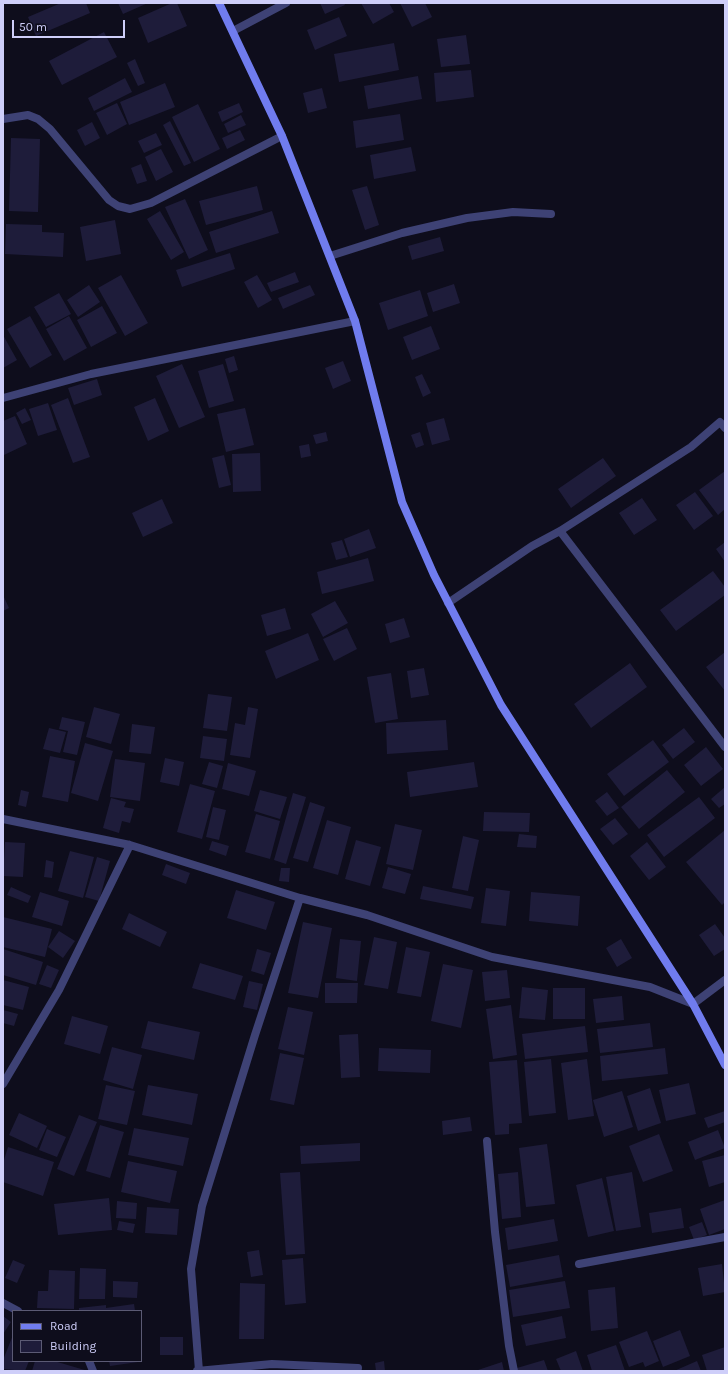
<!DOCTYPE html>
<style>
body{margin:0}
#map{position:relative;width:728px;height:1374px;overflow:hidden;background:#0e0d1c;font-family:Karla,sans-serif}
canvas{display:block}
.frame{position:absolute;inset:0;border:4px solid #cecef9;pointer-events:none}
.legend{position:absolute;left:12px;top:1310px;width:130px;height:52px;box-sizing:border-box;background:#0e0d1c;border:1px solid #5b5a74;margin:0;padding:5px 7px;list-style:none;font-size:12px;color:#cecef9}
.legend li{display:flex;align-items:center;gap:8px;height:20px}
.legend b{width:20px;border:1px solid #5b5a74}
.scale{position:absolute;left:12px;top:20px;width:113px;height:18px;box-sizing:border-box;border:2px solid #cecef9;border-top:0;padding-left:5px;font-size:12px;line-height:14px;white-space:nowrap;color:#cecef9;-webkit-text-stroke:3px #0e0d1c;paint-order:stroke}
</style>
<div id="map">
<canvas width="728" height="1374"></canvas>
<div class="frame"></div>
<ul class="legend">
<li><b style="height:5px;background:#707cee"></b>Road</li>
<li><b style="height:11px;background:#1e1c3a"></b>Building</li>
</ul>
<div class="scale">50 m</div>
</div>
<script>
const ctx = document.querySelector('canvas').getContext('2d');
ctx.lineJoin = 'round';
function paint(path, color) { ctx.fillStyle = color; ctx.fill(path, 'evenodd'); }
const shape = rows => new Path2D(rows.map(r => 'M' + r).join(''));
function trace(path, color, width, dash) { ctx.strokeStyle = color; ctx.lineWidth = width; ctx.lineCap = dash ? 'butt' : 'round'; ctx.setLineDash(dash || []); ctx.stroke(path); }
paint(shape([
 [61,3,86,3,90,13,36,36,28,17],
 [118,3,148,3,123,14],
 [172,3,177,3,187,26,148,43,138,18],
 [320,3,344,3,345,5,325,14],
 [361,3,389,3,394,12,373,24],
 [400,3,425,3,432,17,412,27],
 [339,17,347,36,315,50,307,30],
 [104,32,117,57,62,85,49,61],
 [466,35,470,64,441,67,437,39],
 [394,43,399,70,339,82,334,54],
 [135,59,145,83,138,86,127,63],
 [471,70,474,97,436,102,434,73],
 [418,76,422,99,368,109,364,86],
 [125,78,132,92,94,111,88,98],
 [165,83,175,107,129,125,120,102],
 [322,88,327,108,308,113,303,93],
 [117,103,127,124,107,135,96,113],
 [239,103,243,112,222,122,218,112],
 [198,104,220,149,194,162,172,117],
 [400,114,404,140,356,148,353,121],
 [241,115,246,125,228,133,224,124],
 [170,121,191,163,184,166,163,125],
 [92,122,100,138,85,146,77,130],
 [240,130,245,140,227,149,222,138],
 [156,133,162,145,144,153,138,141],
 [11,138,40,139,38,212,9,211],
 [411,147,416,171,374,179,370,155],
 [161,149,173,172,156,181,145,157],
 [141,164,147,181,137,184,131,168],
 [257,186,263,210,206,225,199,201],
 [367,186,379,225,365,230,352,190],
 [185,199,208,250,189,259,165,207],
 [160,211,184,252,171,260,147,219],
 [272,211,279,233,216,253,209,232],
 [115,220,121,254,86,261,80,227],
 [6,224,42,225,42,232,64,233,63,257,5,254],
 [440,237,444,251,412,260,408,246],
 [230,253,235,269,182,287,176,270],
 [295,272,299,282,271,292,267,283],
 [121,275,148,323,125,336,98,288],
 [257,275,272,300,258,308,244,282],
 [454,284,460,303,433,312,427,293],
 [89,285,100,302,78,317,67,300],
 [310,285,315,295,283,309,278,298],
 [420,290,428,316,388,330,379,303],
 [59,293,71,314,46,327,34,307],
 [102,306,117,333,91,347,77,320],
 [30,316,52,355,30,368,7,329],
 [69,316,87,348,64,361,46,329],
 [431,326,440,349,412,360,403,337],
 [3,335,17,360,3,368],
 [234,356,238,370,229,373,225,359],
 [343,361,351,381,333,389,325,368],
 [182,364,205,417,179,428,156,376],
 [223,364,234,401,209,408,198,371],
 [422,374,431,393,423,397,415,377],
 [97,379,102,395,74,405,68,388],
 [68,398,90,457,73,463,51,405],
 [155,398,169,431,148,441,134,407],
 [48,403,57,430,38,436,29,409],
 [25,408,31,420,22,424,16,413],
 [245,408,254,445,226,452,217,414],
 [15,416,27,444,4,455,3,421],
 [444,418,450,440,432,445,426,423],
 [326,432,328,441,316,444,313,435],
 [420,432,424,445,416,448,411,435],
 [309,444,311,456,301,458,299,446],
 [260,453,261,491,233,492,232,454],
 [224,455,231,485,219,488,212,458],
 [603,458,616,476,571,508,558,489],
 [725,471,725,509,718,515,699,490],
 [695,492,713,516,694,530,676,505],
 [642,498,657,520,634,535,619,513],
 [162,499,173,523,143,537,132,513],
 [369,529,376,548,350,557,344,539],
 [342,540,348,557,336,560,331,543],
 [725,542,725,562,716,549],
 [368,558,374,581,322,594,317,572],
 [713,571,725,587,725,595,676,631,660,610],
 [3,595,9,608,3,611],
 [335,601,348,623,323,637,311,614],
 [285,608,291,629,267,636,261,615],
 [404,618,410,637,390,643,385,624],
 [347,628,357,649,334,661,323,639],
 [308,633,319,660,276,679,265,651],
 [725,652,725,691,706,667],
 [630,663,647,687,591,728,574,704],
 [424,668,429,695,411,698,407,671],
 [391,673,398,719,375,723,367,677],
 [208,694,232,697,227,731,203,728],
 [94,707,120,714,111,744,86,737],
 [248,707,258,709,250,758,230,755,235,723,245,725],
 [62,717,85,722,77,755,63,752,68,731,59,729],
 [446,720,448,750,387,754,386,723],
 [132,724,155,727,151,754,129,752],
 [49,728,66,732,60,753,43,749],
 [684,728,695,742,673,759,662,745],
 [203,736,227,739,224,761,200,758],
 [653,740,669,762,624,796,607,774],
 [85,743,113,751,98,801,71,793],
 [706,747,723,769,701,786,684,765],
 [50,756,75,761,68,802,42,797],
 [165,758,184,762,179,786,160,782],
 [115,759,145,763,140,801,110,797],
 [209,762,223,766,217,788,202,784],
 [474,762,478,787,410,797,407,772],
 [228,763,256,771,249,796,222,789],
 [667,770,685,792,639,829,621,807],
 [190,784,215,791,202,839,177,832],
 [725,787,725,804,719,808,711,799],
 [21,790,29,792,26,807,18,805],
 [260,790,287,797,280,819,254,811],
 [607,792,619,808,607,816,595,801],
 [293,793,306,797,286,864,274,860],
 [699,797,715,818,664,857,647,835],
 [111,798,126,802,124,807,134,809,130,823,122,821,119,833,103,828],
 [310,802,325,807,308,862,293,858],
 [213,807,226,810,219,840,206,837],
 [484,812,530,813,529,832,483,831],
 [256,814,280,821,270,859,245,852],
 [615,818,628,834,613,845,600,829],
 [327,820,351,827,338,875,313,868],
 [395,824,422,830,413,870,386,864],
 [725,830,725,902,722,905,686,862],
 [519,834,537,836,536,848,517,847],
 [463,836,479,840,468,891,452,888],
 [356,840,381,847,370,886,345,879],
 [212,841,229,846,226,856,209,850],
 [5,842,25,843,23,877,3,876],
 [647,842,666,867,649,880,630,856],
 [70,851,94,857,83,898,58,891],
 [97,857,110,861,99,901,85,897],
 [46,860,54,862,52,878,44,877],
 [166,864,190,873,186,884,162,875],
 [388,867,411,874,405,894,382,888],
 [281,868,290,868,289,882,279,881],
 [423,886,474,897,471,909,420,899],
 [11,887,31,896,28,903,7,895],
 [486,888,510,891,506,926,481,923],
 [236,890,275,902,266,930,227,918],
 [40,892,69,901,62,926,32,917],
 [531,892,580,896,578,926,529,921],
 [129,913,167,932,160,947,122,929],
 [3,917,52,929,45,957,3,947],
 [303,922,332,928,318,998,288,993],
 [715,924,725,938,725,949,714,956,699,935],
 [59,931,75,941,63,958,48,947],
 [374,937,397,942,388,989,364,985],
 [340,939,361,941,357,981,336,978],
 [621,939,632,958,617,967,606,948],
 [406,947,430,952,421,997,397,993],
 [3,949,43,962,36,985,3,975],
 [257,949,271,953,264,975,251,971],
 [200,963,243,976,235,1000,192,988],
 [443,964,473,970,461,1028,431,1021],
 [47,965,59,970,51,988,39,984],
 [507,970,510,998,485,1001,482,972],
 [3,980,29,987,23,1010,3,1005],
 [249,981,263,984,257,1010,243,1007],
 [325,983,358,983,357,1003,325,1003],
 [522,987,548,990,545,1020,519,1018],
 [553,988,585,988,585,1019,553,1019],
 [622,996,624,1020,596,1023,593,999],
 [511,1005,517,1055,493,1059,486,1009],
 [288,1007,313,1012,304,1055,278,1049],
 [3,1010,18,1014,14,1026,3,1023],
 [72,1016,108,1026,100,1054,64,1044],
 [148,1021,200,1032,194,1060,141,1048],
 [650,1023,653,1047,600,1053,597,1029],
 [585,1026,588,1052,525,1059,522,1034],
 [358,1034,360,1077,341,1078,339,1035],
 [112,1047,142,1055,133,1089,103,1080],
 [379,1048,431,1050,430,1073,378,1071],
 [665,1048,668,1074,602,1081,600,1056],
 [280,1053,304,1058,294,1105,270,1100],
 [551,1059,556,1113,529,1116,524,1062],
 [587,1059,594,1116,568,1120,561,1063],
 [517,1060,522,1123,509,1124,509,1134,495,1135,489,1062],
 [689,1083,696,1114,666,1121,659,1090],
 [106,1085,135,1091,127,1125,98,1119],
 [148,1085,198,1094,192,1125,142,1115],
 [650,1088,661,1123,638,1131,627,1096],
 [622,1091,633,1127,604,1137,593,1100],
 [725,1111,725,1122,708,1128,704,1118],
 [19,1113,47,1126,37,1148,9,1135],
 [79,1115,97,1122,74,1176,57,1169],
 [470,1117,472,1131,443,1135,442,1121],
 [100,1125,124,1132,110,1178,86,1171],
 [134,1128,189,1138,183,1166,128,1155],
 [47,1129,66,1137,57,1157,39,1150],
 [718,1130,725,1148,695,1160,688,1142],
 [659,1134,673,1171,643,1182,629,1146],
 [360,1143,360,1161,301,1164,300,1146],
 [547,1144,555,1204,526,1207,519,1148],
 [8,1147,54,1162,43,1196,3,1182,3,1163],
 [725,1155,725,1182,709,1187,702,1161],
 [128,1161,177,1171,170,1203,121,1192],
 [300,1172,305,1254,286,1255,280,1173],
 [518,1172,521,1217,502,1219,498,1174],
 [632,1172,641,1227,616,1231,606,1177],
 [602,1178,614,1231,588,1237,576,1185],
 [109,1198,112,1230,58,1235,54,1204],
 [725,1200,725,1229,709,1235,700,1209],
 [117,1201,137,1203,136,1219,116,1218],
 [147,1207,179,1209,177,1235,145,1233],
 [681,1208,684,1228,652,1233,649,1213],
 [554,1219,558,1241,508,1250,505,1228],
 [119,1221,135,1224,133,1233,117,1230],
 [702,1222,707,1235,694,1240,689,1227],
 [259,1250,263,1275,251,1277,247,1252],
 [559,1255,563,1277,510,1287,506,1265],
 [303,1258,306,1303,285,1305,282,1260],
 [13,1260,25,1265,17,1283,5,1278],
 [722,1264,725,1292,703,1296,698,1268],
 [80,1268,106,1269,105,1299,79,1299],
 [49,1270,75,1271,74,1309,37,1308,38,1291,48,1291],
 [113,1281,138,1282,137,1298,113,1297],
 [565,1281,570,1308,513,1317,509,1290],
 [240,1283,265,1284,264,1339,239,1339],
 [615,1287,618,1328,591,1331,588,1290],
 [134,1304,135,1311,79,1311,79,1308,106,1305,106,1308],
 [3,1316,11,1322,3,1334],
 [562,1316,566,1338,526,1346,521,1325],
 [680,1330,690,1356,663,1367,653,1341],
 [647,1331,659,1361,645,1367,643,1362,629,1367,619,1342],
 [13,1335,13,1361,29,1361,25,1371,3,1369,3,1360],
 [160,1337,183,1337,183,1355,160,1355],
 [616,1345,625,1371,592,1371,587,1355],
 [725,1347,725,1371,707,1371,702,1355],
 [576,1351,583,1371,561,1371,556,1359],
 [544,1360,548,1371,517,1371,517,1368],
 [35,1361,54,1361,88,1371,32,1371],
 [109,1361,138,1361,138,1362,110,1366],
 [384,1361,385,1371,376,1371,375,1363],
 [697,1361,701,1371,674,1371],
 [502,1362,504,1371,475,1371]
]), '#1e1c3a');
trace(shape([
 [233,31,286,3],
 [3,119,28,115,38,119,50,129,109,200,118,206,130,209,151,203,282,136],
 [330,256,402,233,467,218,513,212,551,214],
 [3,398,91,374,355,321],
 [560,531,725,747],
 [448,603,532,546,560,531,691,447,720,422,725,428],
 [3,819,130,845,300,898,367,915,492,957,650,987,693,1004,725,980],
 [3,1084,59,990,130,845],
 [487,1141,495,1232,509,1346,514,1371],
 [579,1264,725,1237],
 [3,1303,18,1311],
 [89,1361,93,1371],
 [197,1371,272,1364,358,1368],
 [199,1371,191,1269,202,1206,255,1035,300,898]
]), '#3e4275', 8);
trace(shape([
 [219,3,282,136,355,321,402,502,434,575,501,705,693,1004,725,1065]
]), '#707cee', 8);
</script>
